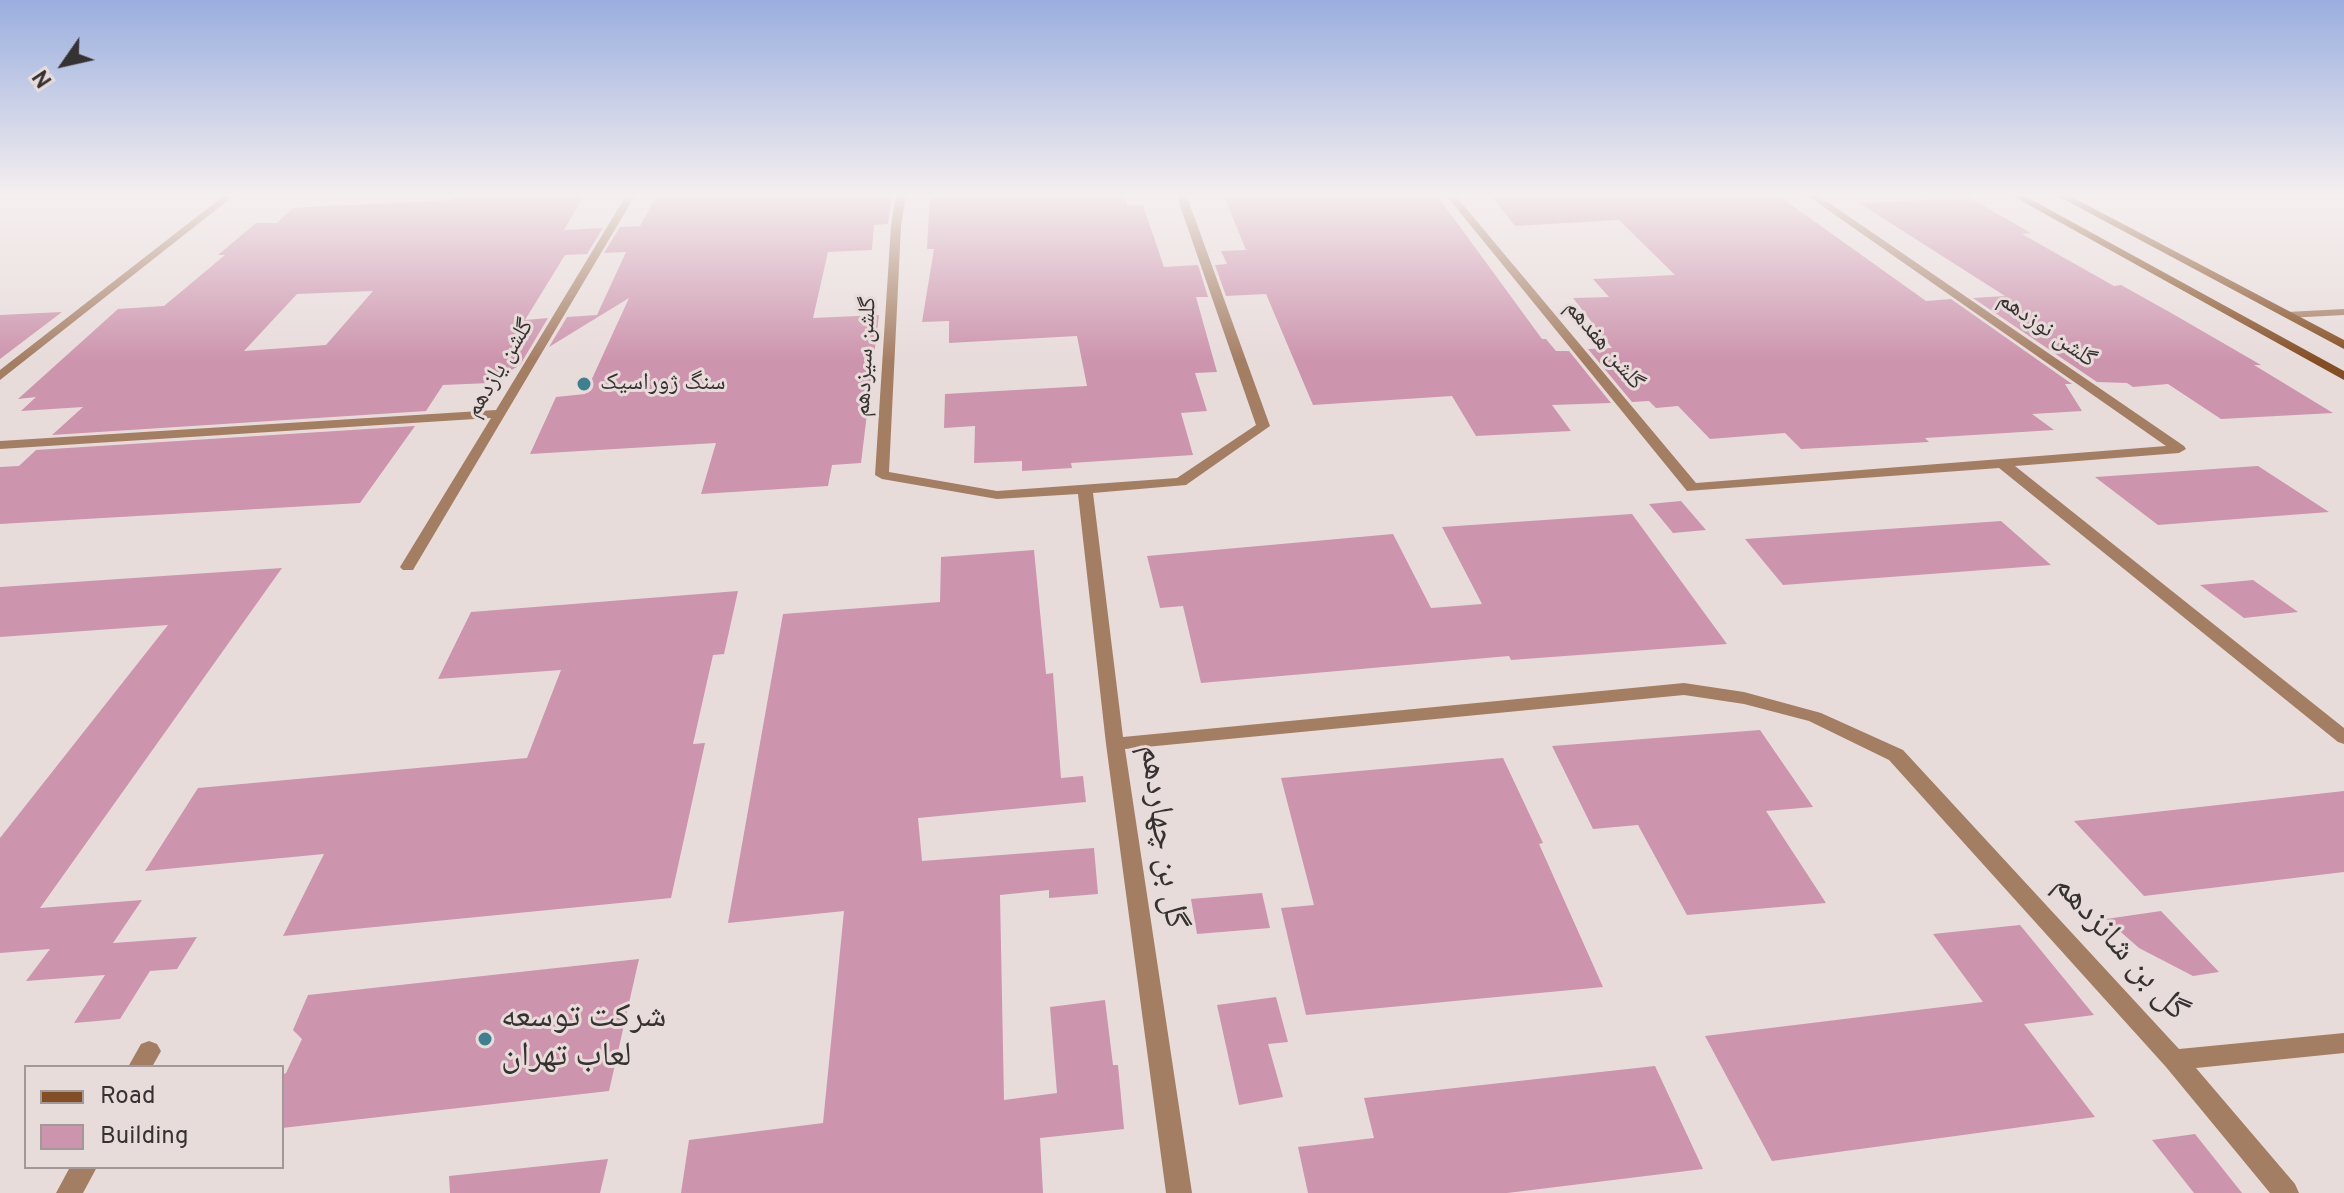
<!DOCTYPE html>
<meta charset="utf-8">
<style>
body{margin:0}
#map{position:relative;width:2344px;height:1193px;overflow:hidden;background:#e8dcdb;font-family:Overpass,sans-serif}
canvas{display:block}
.legend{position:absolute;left:24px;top:1065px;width:260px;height:104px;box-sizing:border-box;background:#e8dcdb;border:2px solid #a19897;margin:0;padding:10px 14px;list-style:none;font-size:24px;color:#373232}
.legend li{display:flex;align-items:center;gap:16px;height:40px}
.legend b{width:40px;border:2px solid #a19897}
.north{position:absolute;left:24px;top:24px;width:80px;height:80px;-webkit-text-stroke:6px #e8dcdb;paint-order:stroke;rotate:236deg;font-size:22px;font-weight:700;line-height:32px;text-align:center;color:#373232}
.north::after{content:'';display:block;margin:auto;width:28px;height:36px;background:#373232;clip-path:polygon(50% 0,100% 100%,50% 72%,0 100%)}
</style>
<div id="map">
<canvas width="2344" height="1193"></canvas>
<ul class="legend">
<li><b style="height:10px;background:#834e23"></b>Road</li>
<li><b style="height:22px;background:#cc94ad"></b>Building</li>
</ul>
<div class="north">N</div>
</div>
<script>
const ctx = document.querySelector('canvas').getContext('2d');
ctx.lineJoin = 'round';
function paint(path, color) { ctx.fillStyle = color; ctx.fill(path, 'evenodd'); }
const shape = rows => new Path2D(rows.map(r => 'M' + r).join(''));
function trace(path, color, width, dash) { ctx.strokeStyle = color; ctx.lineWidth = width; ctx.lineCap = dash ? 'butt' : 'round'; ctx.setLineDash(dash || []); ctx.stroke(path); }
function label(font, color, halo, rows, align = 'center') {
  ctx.font = font + ' Overpass,"Noto Naskh Arabic",sans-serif'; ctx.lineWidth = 6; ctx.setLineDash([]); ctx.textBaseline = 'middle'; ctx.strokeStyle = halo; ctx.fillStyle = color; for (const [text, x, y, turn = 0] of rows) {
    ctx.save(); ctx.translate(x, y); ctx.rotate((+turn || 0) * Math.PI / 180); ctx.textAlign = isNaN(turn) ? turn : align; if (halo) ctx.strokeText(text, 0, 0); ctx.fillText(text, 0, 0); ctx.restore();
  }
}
paint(shape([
 [455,194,585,194,564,230,603,228,587,254,565,255,525,320,548,318,520,365,490,383,443,385,426,411,52,435,83,407,21,411,36,397,18,399,118,309,164,306,225,255,218,255,256,223,277,223,293,208,450,200],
 [373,291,326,345,244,351,297,294],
 [657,194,892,194,888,224,874,225,872,250,828,252,813,318,879,315,861,463,832,465,828,486,701,494,716,443,530,454,556,397,585,394,629,298,549,347,567,317,597,315,626,252,604,253,620,227,640,226],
 [930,194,1124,194,1127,206,1143,205,1164,267,1198,265,1208,297,1196,297,1217,372,1195,373,1207,411,1181,413,1193,455,1071,463,1072,468,1022,471,1022,461,974,463,975,426,944,428,945,394,1087,386,1077,336,949,343,949,321,922,322,934,249,927,249],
 [1223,194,1436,194,1542,339,1546,339,1556,351,1569,351,1611,403,1552,405,1571,431,1476,436,1452,396,1313,405,1266,294,1226,296,1215,265,1227,264,1221,251,1246,250],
 [1490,194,1776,194,1926,301,1951,299,2072,384,2065,384,2082,411,2032,414,2054,430,1925,438,1929,442,1801,449,1785,433,1710,439,1678,406,1656,408,1649,401,1632,402,1588,349,1612,348,1573,298,1609,297,1593,279,1675,275,1619,220,1515,226],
 [1970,198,2031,233,2022,234,2114,286,2121,285,2173,314,2261,365,2254,365,2333,413,2221,419,2168,384,2133,387,2127,383,2097,382,1973,298,2005,296,1859,203],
 [62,312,0,359,0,315],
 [415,426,360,503,0,524,0,467,19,466,36,450],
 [2258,466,2329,512,2158,525,2095,477],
 [1681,501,1706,530,1673,533,1649,504],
 [1632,514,1727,644,1511,660,1509,656,1201,683,1183,606,1160,608,1147,556,1393,534,1431,608,1482,604,1442,527],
 [2001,521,2051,565,1783,585,1745,539],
 [1034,550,1046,674,1053,673,1061,778,1083,776,1086,802,918,818,922,861,1094,848,1098,894,1049,898,1049,890,1000,895,1004,1100,1057,1093,1050,1007,1105,1000,1113,1065,1118,1065,1124,1129,1040,1138,1043,1193,681,1193,689,1140,823,1123,844,911,728,923,783,614,940,602,941,557],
 [282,568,40,908,142,900,113,943,197,937,177,969,150,971,120,1019,74,1023,105,975,26,981,50,949,0,953,0,838,168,625,0,637,0,587],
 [2253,580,2298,612,2244,618,2200,585],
 [738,591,724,654,713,655,693,744,705,743,671,898,283,936,324,854,145,871,198,788,527,758,561,670,438,679,471,612],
 [1760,730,1813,807,1766,811,1826,903,1687,915,1638,825,1593,829,1552,746],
 [1503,758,1543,843,1539,844,1603,987,1306,1015,1281,908,1314,905,1281,778],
 [2344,791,2344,872,2144,896,2074,821],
 [1262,893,1270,928,1197,934,1191,899],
 [2161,911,2219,972,2193,976,2139,948,2106,919],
 [2020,925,2094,1015,2024,1024,2095,1117,1772,1161,1705,1036,1983,1002,1933,934],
 [639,959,609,1091,282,1128,282,1075,286,1073,302,1039,293,1030,308,995],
 [1276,997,1288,1042,1268,1044,1283,1097,1239,1105,1217,1005],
 [1655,1066,1703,1169,1507,1193,1308,1193,1298,1147,1374,1138,1364,1098],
 [2195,1134,2242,1193,2194,1193,2152,1140],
 [608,1159,600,1193,450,1193,449,1176]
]), '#cc94ad');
paint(shape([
 [226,194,236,194,0,380,0,370,226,194],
 [627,194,636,194,413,570,403,570,400,567,491,418,0,449,0,441,496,410,627,194],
 [896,194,906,194,901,226,889,472,997,491,1177,478,1256,425,1176,194,1186,194,1270,426,1186,485,1093,493,1123,737,1684,683,1744,692,1821,713,1903,750,2179,1049,2344,1033,2344,1053,2196,1068,2295,1184,2299,1193,2270,1193,2166,1067,1889,760,1809,721,1744,704,1684,695,1125,749,1192,1193,1166,1193,1106,744,1078,494,997,499,882,479,875,475,891,226,896,194],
 [1445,194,1454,194,1696,483,2166,446,1805,194,1816,194,2184,446,2186,449,2179,453,2015,466,2344,728,2344,744,2338,742,1999,468,1687,491,1445,194],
 [2344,309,2344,315,2287,318,2281,315,2287,312,2344,309],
 [149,1041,157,1044,161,1051,152,1067,128,1067,141,1044,149,1041],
 [70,1167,97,1167,83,1193,56,1193,70,1167]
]), '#a47e63');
paint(shape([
 [2009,194,2021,194,2344,371,2344,380,2009,194],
 [2054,194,2066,194,2344,340,2344,349,2054,194]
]), '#834e23');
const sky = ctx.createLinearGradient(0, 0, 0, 361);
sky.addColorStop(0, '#9aaedf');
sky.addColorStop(0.54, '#f5efef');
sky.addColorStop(1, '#f5efef00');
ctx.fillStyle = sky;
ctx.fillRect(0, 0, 2344, 361);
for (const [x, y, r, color] of [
 [584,384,8,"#3d8090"],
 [485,1039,8,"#3d8090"]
]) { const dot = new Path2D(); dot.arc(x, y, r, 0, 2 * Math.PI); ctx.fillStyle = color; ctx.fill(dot); trace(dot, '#e8dcdb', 3); }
label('24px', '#373232', '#e8dcdb', [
 ["گلشن نوزدهم",2046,331,35],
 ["گلشن هفدهم",1603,346,50],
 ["گلشن سیزدهم",867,357,-87],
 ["گلشن یازدهم",501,369,-59]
]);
label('24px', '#373232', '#e8dcdb', [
 ["سنگ ژوراسیک",600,384]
], 'left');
label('34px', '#373232', '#e8dcdb', [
 ["گل بن چهاردهم",1161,837,82],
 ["گل بن شانزدهم",2119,949,48]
]);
label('34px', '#373232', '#e8dcdb', [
 ["شرکت توسعه",501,1019],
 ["لعاب تهران",501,1058]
], 'left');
</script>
